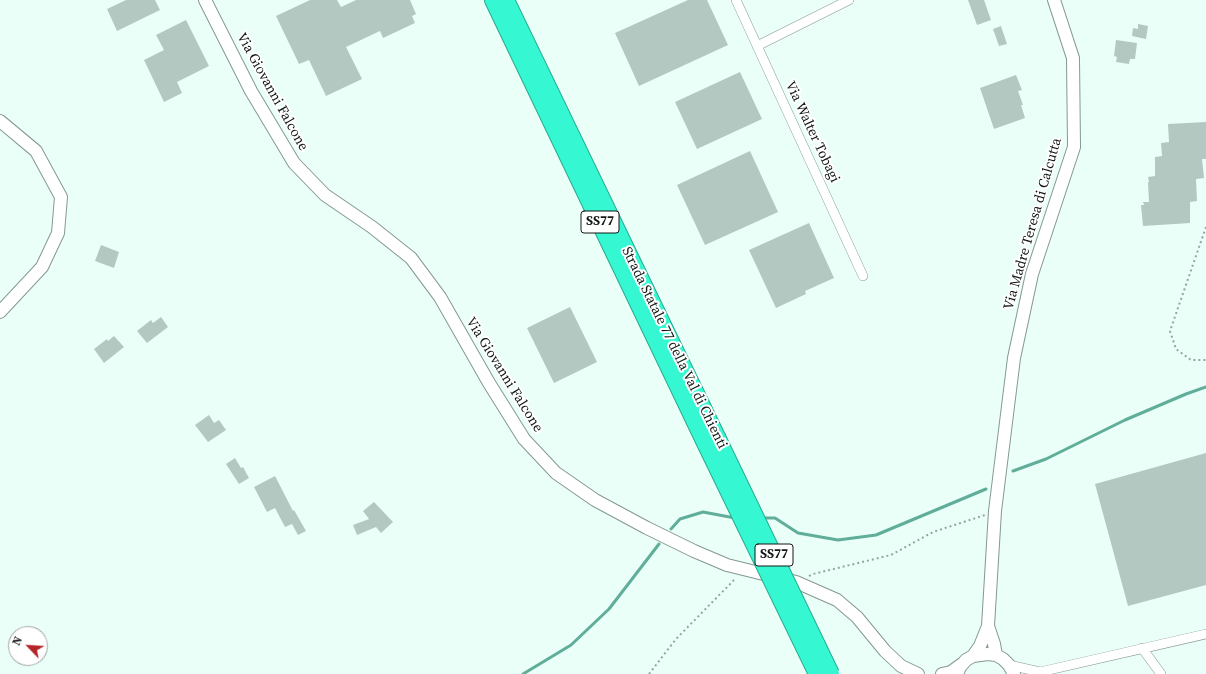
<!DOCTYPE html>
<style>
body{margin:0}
#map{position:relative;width:1206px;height:674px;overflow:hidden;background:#eafff8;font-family:"Source Serif 4",serif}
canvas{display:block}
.north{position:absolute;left:8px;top:626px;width:40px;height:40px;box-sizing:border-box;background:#fff;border:1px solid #a0a3a2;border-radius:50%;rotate:295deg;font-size:11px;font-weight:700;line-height:16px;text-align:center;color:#111816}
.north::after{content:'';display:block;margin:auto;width:14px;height:18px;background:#b52429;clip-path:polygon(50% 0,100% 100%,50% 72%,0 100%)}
</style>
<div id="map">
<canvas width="1206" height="674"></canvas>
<div class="north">N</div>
</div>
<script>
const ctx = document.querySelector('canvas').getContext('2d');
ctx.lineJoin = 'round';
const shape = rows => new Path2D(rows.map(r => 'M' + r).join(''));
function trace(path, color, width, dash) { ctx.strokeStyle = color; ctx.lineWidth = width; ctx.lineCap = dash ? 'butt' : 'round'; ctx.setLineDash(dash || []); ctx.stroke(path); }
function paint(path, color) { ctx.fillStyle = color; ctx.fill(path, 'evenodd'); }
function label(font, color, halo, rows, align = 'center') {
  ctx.font = font + ' "Source Serif 4",serif'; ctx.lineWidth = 4; ctx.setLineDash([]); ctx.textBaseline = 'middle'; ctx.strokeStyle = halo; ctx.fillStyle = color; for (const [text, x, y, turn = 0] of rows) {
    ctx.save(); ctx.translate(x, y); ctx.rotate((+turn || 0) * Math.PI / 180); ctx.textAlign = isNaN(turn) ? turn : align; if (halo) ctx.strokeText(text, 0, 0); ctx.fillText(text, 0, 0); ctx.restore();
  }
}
trace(shape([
 [1013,471,1046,459,1125,420,1186,394,1206,387],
 [761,518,775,518,798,533,838,540,876,535,986,489],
 [671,529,680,519,703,512,735,518],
 [523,674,571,645,609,609,659,544]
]), '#60ae9a', 3);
paint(shape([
 [126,0,155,0,160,10,117,31,107,9],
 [310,0,337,0,341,7,356,0,410,0,416,14,412,16,415,23,383,38,380,31,346,47,362,79,326,96,309,60,299,64,276,16],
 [688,0,707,0,728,45,639,86,615,33],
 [968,0,984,0,991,20,977,25],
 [186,20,209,66,177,82,182,93,164,102,144,60,164,50,156,35],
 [1138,24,1148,26,1146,39,1132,36,1133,28,1138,29],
 [1001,26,1007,44,999,46,993,29],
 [1116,40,1137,43,1135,59,1130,59,1129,64,1116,62,1117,57,1114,56],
 [740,72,762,119,697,149,675,102],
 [1016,75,1022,90,1018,91,1023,105,1021,105,1025,118,994,129,980,88],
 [1206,122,1206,159,1202,159,1204,178,1196,179,1197,201,1190,202,1190,223,1143,226,1141,205,1144,205,1143,202,1149,202,1148,182,1149,182,1148,177,1155,176,1155,157,1162,156,1161,143,1169,142,1168,124],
 [750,151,778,212,705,245,677,185],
 [809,223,834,278,805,291,806,294,776,308,749,250],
 [101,245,119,252,114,268,95,261],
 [570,307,597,362,554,383,527,328],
 [161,317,168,327,147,343,137,331,151,320,153,323],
 [114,336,124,347,104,363,94,349,107,339,108,341],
 [209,415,214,423,219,420,226,430,208,442,195,425],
 [1206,453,1206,585,1128,606,1095,484],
 [235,458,241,468,243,467,249,478,239,484,226,464],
 [275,476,293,511,294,510,306,531,298,535,292,524,285,527,275,508,267,512,254,487],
 [374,502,393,522,381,533,376,527,357,535,353,525,369,519,363,511]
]), '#b4c8c2');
const street = shape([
 [736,0,863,276],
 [757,46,849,0],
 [1142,648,1161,674],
 [1009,665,1040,672,1035,674],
 [1040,672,1206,634]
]);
const secondary = shape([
 [205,0,251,91,294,163,325,195,372,227,411,258,440,297,489,383,524,439,556,473,595,500,647,528,694,551,727,565,796,582,837,600,857,617,885,651,901,666,918,674],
 [0,121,36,151,61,197,58,233,42,267,0,312],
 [988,626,994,644,996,655],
 [973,656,980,646,988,626,995,511,1014,358,1032,274,1074,147,1073,58,1054,0],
 [942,674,951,672,962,664],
 [957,674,960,667,966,660,973,656,988,654,996,655,1003,659,1009,665,1014,674]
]);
const highway = shape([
 [493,0,706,445],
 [506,0,717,437]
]);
trace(street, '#859892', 10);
trace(secondary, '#859892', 14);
trace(highway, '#28aa90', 18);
trace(shape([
 [1206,227,1170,331,1176,349,1191,360,1206,360],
 [809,576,813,574,891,555,933,532,985,515],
 [649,674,676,639,735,579]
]), '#95a5a0', 2, [2, 3]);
trace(street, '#fff', 9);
trace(secondary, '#fff', 12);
trace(highway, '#35f8d2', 16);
const highwayBridge = shape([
 [717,437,831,674],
 [706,445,817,674]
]);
trace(highwayBridge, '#28aa90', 18, []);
trace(highwayBridge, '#35f8d2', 16);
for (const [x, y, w] of [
 [600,222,38],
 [774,555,38]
]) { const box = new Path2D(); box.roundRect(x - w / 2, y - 11, w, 22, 3); ctx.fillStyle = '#fff'; ctx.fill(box); trace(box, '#111816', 1); }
label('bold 13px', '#111816', null, [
 ["SS77",600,222],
 ["SS77",774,555]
]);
label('14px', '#111816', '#fff', [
 ["Via Giovanni Falcone",272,92,61],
 ["Via Walter Tobagi",812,132,65],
 ["Via Madre Teresa di Calcutta",1033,224,-74],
 ["Strada Statale 77 della Val di Chienti",674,348,64],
 ["Via Giovanni Falcone",504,375,58]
]);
</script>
